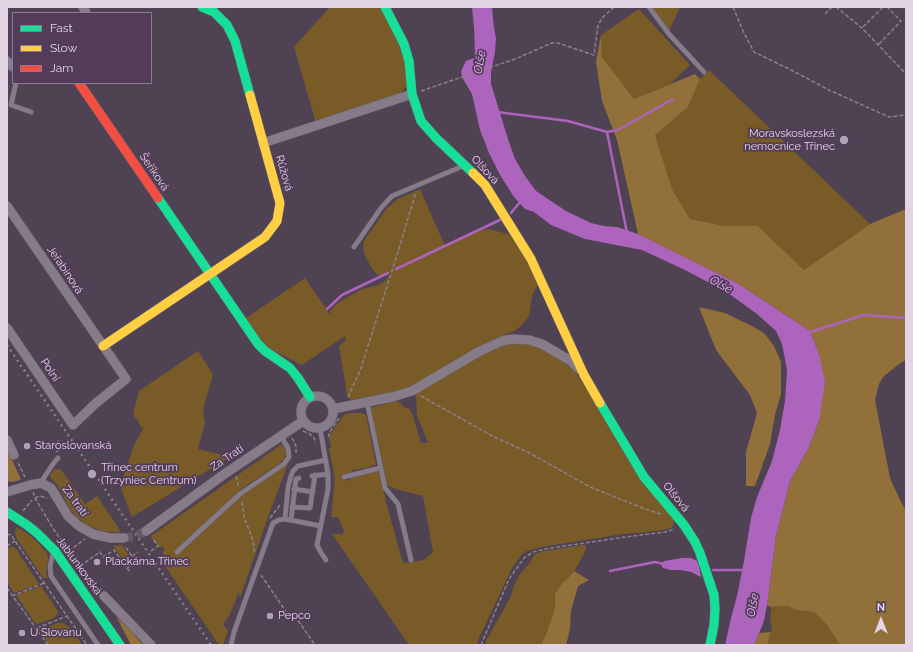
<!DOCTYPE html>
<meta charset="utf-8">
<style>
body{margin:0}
#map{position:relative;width:913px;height:652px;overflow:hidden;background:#4f4253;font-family:Raleway,sans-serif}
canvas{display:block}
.frame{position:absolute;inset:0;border:8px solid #e3d5e6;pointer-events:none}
.legend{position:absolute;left:12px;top:12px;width:140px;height:72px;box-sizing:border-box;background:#533c59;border:1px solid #8d7991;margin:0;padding:5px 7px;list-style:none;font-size:12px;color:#e3d5e6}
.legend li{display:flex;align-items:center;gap:8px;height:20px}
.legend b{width:20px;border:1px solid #8d7991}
.north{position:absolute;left:861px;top:600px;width:40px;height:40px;-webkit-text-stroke:3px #533c59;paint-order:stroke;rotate:0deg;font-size:11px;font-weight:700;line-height:16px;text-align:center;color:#e3d5e6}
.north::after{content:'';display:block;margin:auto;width:14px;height:18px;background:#e3d5e6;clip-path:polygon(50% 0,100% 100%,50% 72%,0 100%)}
</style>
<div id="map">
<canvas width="913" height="652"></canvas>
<div class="frame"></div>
<ul class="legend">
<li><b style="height:5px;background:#16e098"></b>Fast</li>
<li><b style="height:5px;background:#ffcf43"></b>Slow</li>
<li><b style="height:5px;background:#f24e42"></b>Jam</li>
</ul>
<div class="north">N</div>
</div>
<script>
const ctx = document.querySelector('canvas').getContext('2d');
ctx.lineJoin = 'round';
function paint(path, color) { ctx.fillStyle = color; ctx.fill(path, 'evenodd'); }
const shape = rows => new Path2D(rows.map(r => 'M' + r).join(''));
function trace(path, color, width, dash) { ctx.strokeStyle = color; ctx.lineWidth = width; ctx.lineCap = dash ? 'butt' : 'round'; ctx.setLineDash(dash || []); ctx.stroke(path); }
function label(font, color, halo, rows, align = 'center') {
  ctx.font = font + ' Raleway,sans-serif'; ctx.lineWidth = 3.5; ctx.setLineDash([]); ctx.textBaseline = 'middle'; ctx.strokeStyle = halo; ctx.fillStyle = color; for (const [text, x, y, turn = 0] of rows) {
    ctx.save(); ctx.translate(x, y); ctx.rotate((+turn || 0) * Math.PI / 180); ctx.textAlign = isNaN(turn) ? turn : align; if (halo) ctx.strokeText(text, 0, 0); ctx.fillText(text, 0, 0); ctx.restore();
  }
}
paint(shape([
 [330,7,380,7,402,45,409,85,399,94,316,123,294,47],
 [652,7,680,7,669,31],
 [639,9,690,65,670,84,634,99,602,57,601,35],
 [709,70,870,224,804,270,758,226,725,226,690,219,672,189,655,135,688,107,700,79],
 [420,189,445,246,477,231,488,229,508,234,516,240,538,283,532,296,529,316,521,326,514,331,494,339,454,361,414,385,401,391,352,400,349,399,347,394,339,346,346,340,345,336,336,323,345,336,302,365,266,347,246,318,305,278,331,316,330,311,333,307,341,301,360,290,378,285,385,281,391,273,385,276,381,276,378,275,373,270,365,256,363,247,364,241,387,208,398,199],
 [508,343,521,343,534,346,546,351,557,357,574,370,673,520,674,524,671,528,668,529,656,531,623,534,585,540,542,547,527,551,521,555,512,568,481,634,480,635,477,645,409,645,332,534,342,534,344,532,340,521,337,517,331,517,335,479,329,449,331,447,329,438,330,434,344,415,350,413,361,413,366,415,376,464,376,465,374,465,367,468,352,470,353,473,344,478,347,481,354,476,379,471,386,502,402,560,404,563,424,560,433,552,423,496,395,489,387,485,372,415,371,408,397,400,405,408,410,409,413,416,421,443,428,443,417,415,416,394,495,347],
 [198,351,213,374,203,410,205,423,198,449,230,457,132,517,120,486,134,445,143,429,133,414,139,391],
 [282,444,285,449,286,454,284,459,279,464,241,489,242,495,288,464,268,517,240,598,239,592,229,616,223,624,228,631,223,645,219,645,159,557,164,555,162,552,165,550,162,546,159,548,151,536],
 [55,469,59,469,62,471,85,504,97,496,121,532,108,532,99,530,85,524,76,516,70,509,57,484,50,477,51,474],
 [16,527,27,533,35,540,47,553,48,558,46,574,48,578,44,578,42,576,17,539,15,533],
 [122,545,133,561,127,565,113,546],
 [583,545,586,545,586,549,578,565,574,571,567,579,562,583,555,594,555,605,553,615,547,632,541,645,484,645,511,596,514,585,520,574,528,565,535,554,544,551],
 [11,547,14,547,16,549,39,584,14,593,7,582,7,549],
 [41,586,57,610,58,613,54,618,37,624,35,623,16,595],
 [773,606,788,606,796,610,814,612,827,625,840,645,767,645,771,632,772,626,770,620,771,610],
 [58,623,63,623,71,628,82,645,49,645,39,630]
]), '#795b28');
paint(shape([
 [601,35,602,57,634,99,695,74,700,79,688,107,655,135,672,189,690,219,725,226,758,226,804,270,870,224,906,209,906,360,899,364,883,377,879,384,875,400,890,478,900,500,906,511,906,645,840,645,827,625,814,612,796,610,788,606,773,606,772,608,767,605,776,536,790,481,809,447,819,421,819,354,810,331,737,283,638,234,617,140,602,101,596,62],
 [699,307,725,313,754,327,765,334,774,346,781,362,781,394,775,415,770,444,755,486,746,486,746,452,757,413,750,395,716,350],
 [7,448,21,480,11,482,7,481],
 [574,571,589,580,578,586,571,611,570,629,566,645,541,645,547,632,553,615,555,605,555,594,562,583,567,579],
 [116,616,129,629,143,645,131,645],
 [771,632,767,645,754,645,759,633]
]), '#927039');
paint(shape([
 [472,7,492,7,494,28,496,38,495,52,491,72,491,84,508,139,515,159,525,176,536,191,566,211,591,223,604,226,617,227,638,234,737,283,810,331,819,354,825,382,819,421,809,447,790,481,776,536,767,605,764,621,754,645,725,645,731,618,737,596,744,561,751,518,757,497,772,461,780,430,785,401,787,370,782,344,776,331,757,314,728,293,687,271,642,250,585,239,551,225,534,212,525,209,514,197,500,175,489,153,480,130,472,94,463,79,461,72,463,67,466,61,474,58,475,53,474,27],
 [682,558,691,558,697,561,699,566,701,577,691,572,680,570,671,570,663,568,661,565,664,561]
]), '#ac64bc');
trace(shape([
 [497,112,568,121,607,132,627,233],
 [607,132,618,130,673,99],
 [511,213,521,201],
 [396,269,502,219],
 [327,309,342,295,388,273],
 [807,333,864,315,906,318],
 [713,570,744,570],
 [610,571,655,562,664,564]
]), '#ac64bc', 2.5);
trace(shape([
 [124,538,135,536,146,531]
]), '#655869', 9, [9, 4.5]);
const lane = shape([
 [649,7,669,34,704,72],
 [16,83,11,105,31,112],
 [354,247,381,208,392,196,463,166],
 [367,402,385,488,398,504,411,560],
 [320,428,328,474,328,489,317,545,320,551,326,560],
 [312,476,328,474],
 [344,477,380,468],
 [41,483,45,476,53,464,58,458],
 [294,489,313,492],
 [292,507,310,508,315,475],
 [285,519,288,487,291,476,293,471,298,466,326,460],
 [291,520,296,479,299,478],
 [177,552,240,494,284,464,289,457,288,448,281,436],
 [53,554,50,566,51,576,98,645],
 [231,645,234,632,273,523,279,520,285,519,321,526]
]);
const street = shape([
 [83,7,86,13],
 [7,61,13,67],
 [263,143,412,94],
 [7,206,126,379,96,403,73,425,7,328],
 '301 412a16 16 0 1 1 32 0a16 16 0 1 1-32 0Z',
 [333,409,392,397,412,391,480,351,502,341,512,339,529,340,542,344,571,361,579,369],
 [7,440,14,455],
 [7,492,30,485,41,483,51,488,68,516,79,526,93,534,110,538,124,538],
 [146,531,223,475,303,421],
 [104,596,151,645]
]);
const fast = shape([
 [202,7,214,12,227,25,235,41,250,95],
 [385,7,404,44,409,61,412,94,421,121,436,138,473,173],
 [158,198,258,344,265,351,290,368,298,378,310,397],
 [600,403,644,477,684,525,695,542,700,553,714,595,715,609,714,625,710,645],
 [7,512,27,525,37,533,55,551,120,645]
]);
const slow = shape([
 [473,173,485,185,531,259,584,375,600,403],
 [103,346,265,237,277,221,280,203,250,95]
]);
const jam = shape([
 [79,83,158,198]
]);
trace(lane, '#6a5f6d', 5.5);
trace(street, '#6a5f6d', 10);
trace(fast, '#6a5f6d', 10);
trace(slow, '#6a5f6d', 10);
trace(jam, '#6a5f6d', 10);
trace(shape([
 [733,7,743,31,754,52,795,72,829,90,889,117,906,115],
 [836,7,862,28,906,74],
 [825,14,832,7],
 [863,27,883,7],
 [879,44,901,21,887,7],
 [421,91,515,59,552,43,558,43,594,55,598,25,603,17,614,7],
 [421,396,496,438,528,452,590,487,645,509,661,514],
 [348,397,360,371,397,255,416,192],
 [303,431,310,434,314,438,316,443],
 [328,437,331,430,340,417],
 [292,438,296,446,296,455],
 [56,452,62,448,58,441,61,440],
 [18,463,25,477],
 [236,476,239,488],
 [33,492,35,498,54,530,80,566,99,590],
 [35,498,40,496,47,498],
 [242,502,244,518,252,537,255,554],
 [23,511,32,500],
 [270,518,280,505],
 [7,534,11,535,87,645],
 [7,546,15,541],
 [69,551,85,539],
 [151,551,158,546,152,538],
 [132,556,138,552],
 [80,566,100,552,103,557,114,550,127,568,136,562,125,546],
 [127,568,131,573],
 [261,575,287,613,295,616,315,645],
 [7,588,48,645],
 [12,596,44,583],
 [37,628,67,616],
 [481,645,509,579,524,558,533,552,545,549,618,538,665,532,675,529]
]), '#8a828d', 1.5, [4, 2]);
trace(lane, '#867c89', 4.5);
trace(street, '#867c89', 9);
trace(fast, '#16e098', 9);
trace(slow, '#ffcf43', 9);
trace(jam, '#f24e42', 9);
trace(shape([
 [7,345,211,645]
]), '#887e8a', 2.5, [2, 4]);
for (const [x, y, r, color] of [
 [844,140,5,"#afa2b3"],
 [27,446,4,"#afa2b3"],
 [92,474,5,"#afa2b3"],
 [97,562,4,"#afa2b3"],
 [270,616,4,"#afa2b3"],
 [22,633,4,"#afa2b3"]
]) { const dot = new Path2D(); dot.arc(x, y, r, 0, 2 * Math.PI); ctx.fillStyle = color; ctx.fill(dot); trace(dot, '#533c59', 1.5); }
label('11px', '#e3d5e6', '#533c59', [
 ["Moravskoslezská",835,134,"right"],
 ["nemocnice Třinec",835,147,"right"],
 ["Staroslovanská",35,446],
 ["Třinec centrum",101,468],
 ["(Trzyniec Centrum)",101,481],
 ["Plackárna Třinec",105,562],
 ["Pepco",278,616],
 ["U Slovanu",30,633]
], 'left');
label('11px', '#e3d5e6', '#533c59', [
 ["Olšová",485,170,47],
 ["Šeříková",154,172,56],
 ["Růžová",284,173,74],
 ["Jeřabinová",65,270,56],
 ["Polní",50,370,56],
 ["Za Tratí",227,458,-34],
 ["Olšová",676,497,51],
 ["Za tratí",75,501,54],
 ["Jablunkovská",79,566,54]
]);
label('italic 12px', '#efb6fd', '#533c59', [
 ["Olše",480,62,-80],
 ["Olše",721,285,29],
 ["Olše",753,605,-79]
]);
</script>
